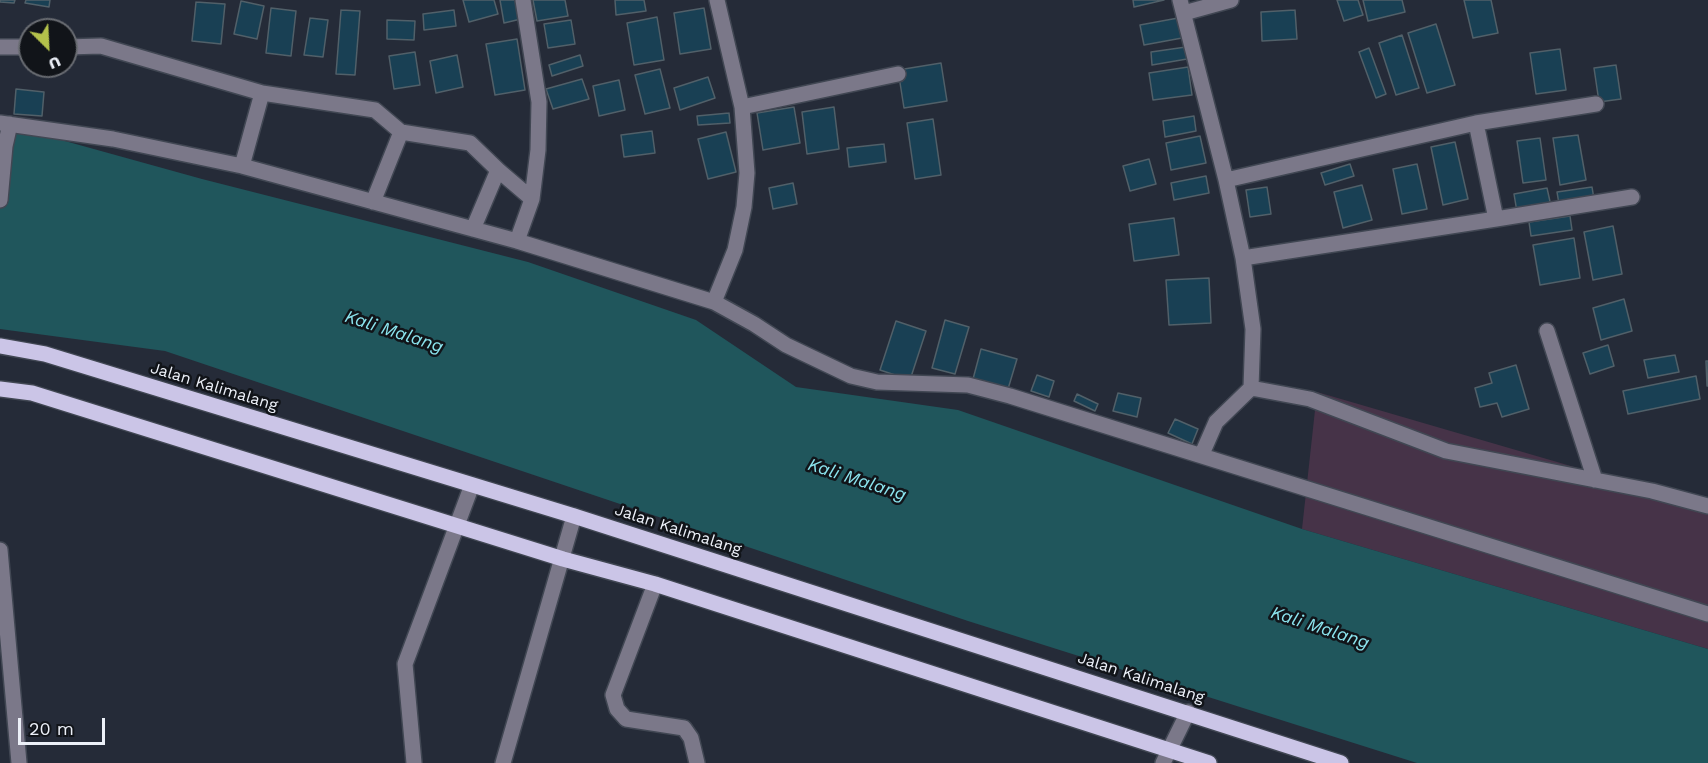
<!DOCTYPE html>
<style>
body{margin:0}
#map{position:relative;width:1708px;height:763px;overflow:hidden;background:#252b38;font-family:"Work Sans",sans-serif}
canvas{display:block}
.north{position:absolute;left:18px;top:18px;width:60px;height:60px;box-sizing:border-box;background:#111419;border:2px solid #696c72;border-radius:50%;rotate:156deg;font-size:16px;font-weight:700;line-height:24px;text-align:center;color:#ecf0f8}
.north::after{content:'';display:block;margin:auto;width:21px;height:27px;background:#b4c24b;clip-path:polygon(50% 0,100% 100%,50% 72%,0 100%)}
.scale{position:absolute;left:18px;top:718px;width:87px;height:27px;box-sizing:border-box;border:3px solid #ecf0f8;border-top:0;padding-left:8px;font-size:18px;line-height:21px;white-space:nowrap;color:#ecf0f8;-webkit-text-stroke:4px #111419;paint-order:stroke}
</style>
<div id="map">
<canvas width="1708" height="763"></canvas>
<div class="north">U</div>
<div class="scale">20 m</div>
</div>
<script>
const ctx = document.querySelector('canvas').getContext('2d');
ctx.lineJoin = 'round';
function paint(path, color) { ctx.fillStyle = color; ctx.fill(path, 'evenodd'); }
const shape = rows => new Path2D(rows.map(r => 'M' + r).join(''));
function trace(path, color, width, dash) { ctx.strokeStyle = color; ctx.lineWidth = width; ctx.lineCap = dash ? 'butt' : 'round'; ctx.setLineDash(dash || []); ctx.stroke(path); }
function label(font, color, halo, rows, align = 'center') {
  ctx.font = font + ' "Work Sans",sans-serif'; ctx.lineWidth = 5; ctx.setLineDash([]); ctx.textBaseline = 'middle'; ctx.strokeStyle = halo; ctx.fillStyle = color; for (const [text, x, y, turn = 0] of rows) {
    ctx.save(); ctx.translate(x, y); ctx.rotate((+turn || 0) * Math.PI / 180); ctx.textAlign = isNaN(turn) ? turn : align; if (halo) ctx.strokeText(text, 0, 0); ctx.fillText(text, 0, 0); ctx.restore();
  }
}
paint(shape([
 [1317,392,1708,506,1708,649,1302,529]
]), '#463348');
paint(shape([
 [0,123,202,179,528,262,696,320,796,387,958,410,1302,529,1708,649,1708,763,1417,763,968,621,165,351,0,329]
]), '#20565c');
const building = shape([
 [0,0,15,0,14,3,0,2,0,0],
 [26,0,50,0,49,7,25,3,26,0],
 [463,0,494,0,498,14,469,22,463,0],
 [500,0,517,0,521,19,504,23,500,0],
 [533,0,565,0,568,16,537,21,533,0],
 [615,0,644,0,646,11,616,15,615,0],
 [1133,0,1164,0,1134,7,1133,0],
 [1337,0,1358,0,1363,15,1344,21,1337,0],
 [1363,0,1402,0,1405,12,1368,21,1363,0],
 [1464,0,1491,0,1498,33,1473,38,1464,0],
 [241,1,264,6,257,39,234,34,241,1],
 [196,2,225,4,221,44,192,41,196,2],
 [271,8,296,11,291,56,266,53,271,8],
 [704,8,711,49,680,54,674,13,704,8],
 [341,10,360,11,355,75,336,74,341,10],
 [454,10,456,26,424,30,423,14,454,10],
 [1295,10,1297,39,1262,41,1261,12,1295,10],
 [657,17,664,60,634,65,627,23,657,17],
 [310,18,328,20,323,57,304,55,310,18],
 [1178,18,1182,38,1144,45,1140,25,1178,18],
 [387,20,415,21,414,40,387,39,387,20],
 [571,20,575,44,548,48,544,24,571,20],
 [1436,24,1455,85,1427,93,1408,33,1436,24],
 [1402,35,1419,88,1396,95,1379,43,1402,35],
 [517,39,525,90,495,95,486,44,517,39],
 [1186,47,1187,59,1152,65,1151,52,1186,47],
 [1369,48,1386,94,1376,98,1359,52,1369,48],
 [1560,49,1566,90,1536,94,1530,53,1560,49],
 [415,52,420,85,394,89,389,56,415,52],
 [457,55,463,87,436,93,430,61,457,55],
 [580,55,583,66,552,76,549,65,580,55],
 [941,63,947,101,904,108,898,70,941,63],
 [1616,65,1621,99,1599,102,1594,68,1616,65],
 [1188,67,1192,95,1153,100,1149,73,1188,67],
 [660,69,670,108,645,114,635,75,660,69],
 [708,77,715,98,680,110,674,88,708,77],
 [582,79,589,99,553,109,546,89,582,79],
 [619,80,625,110,599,116,593,86,619,80],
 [16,89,44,92,42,116,14,114,16,89],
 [794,107,800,143,763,150,757,113,794,107],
 [834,107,839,149,807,154,802,112,834,107],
 [729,113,730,123,698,125,697,116,729,113],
 [1194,116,1196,131,1165,137,1163,121,1194,116],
 [933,119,941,175,915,179,907,123,933,119],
 [652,131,655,153,624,157,621,135,652,131],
 [726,132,736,172,708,179,698,139,726,132],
 [1578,135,1586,180,1560,185,1553,138,1578,135],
 [1200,136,1206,163,1171,170,1166,143,1200,136],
 [1540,138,1546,180,1523,183,1517,141,1540,138],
 [1455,142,1468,199,1443,205,1431,147,1455,142],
 [884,144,886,162,849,167,847,148,884,144],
 [1149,159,1156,184,1130,191,1123,166,1149,159],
 [1350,164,1354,176,1325,185,1321,173,1350,164],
 [1417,164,1427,209,1402,214,1393,169,1417,164],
 [1206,176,1209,193,1174,200,1171,183,1206,176],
 [793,183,797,204,773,209,769,188,793,183],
 [1362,185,1372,220,1343,228,1334,192,1362,185],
 [1267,187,1271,214,1250,217,1246,190,1267,187],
 [1592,187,1594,199,1559,204,1557,192,1592,187],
 [1547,188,1551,206,1517,212,1514,194,1547,188],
 [1570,216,1572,230,1531,236,1529,222,1570,216],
 [1174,218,1179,255,1134,261,1129,224,1174,218],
 [1613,226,1622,274,1593,280,1584,232,1613,226],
 [1574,238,1580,278,1540,285,1533,245,1574,238],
 [1209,278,1211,323,1169,325,1166,280,1209,278],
 [1624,299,1632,331,1601,340,1593,308,1624,299],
 [945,320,969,327,955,374,932,368,945,320],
 [896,321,926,331,910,380,880,370,896,321],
 [1608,345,1614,366,1590,374,1583,353,1608,345],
 [981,349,1017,359,1008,389,973,379,981,349],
 [1675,355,1679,372,1648,378,1644,360,1675,355],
 [1706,361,1708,361,1708,386,1707,386,1706,361],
 [1516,365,1529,409,1502,417,1497,403,1480,407,1475,388,1492,383,1489,373,1516,365],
 [1037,375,1054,381,1049,397,1031,391,1037,375],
 [1696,376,1700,399,1628,414,1623,391,1696,376],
 [1118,393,1141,398,1137,417,1113,411,1118,393],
 [1077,394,1098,404,1095,411,1074,401,1077,394],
 [1175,419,1198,429,1192,444,1168,433,1175,419]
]);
paint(building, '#194054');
trace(building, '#516069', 1.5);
const minor = shape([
 [1180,0,1226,180],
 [1184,13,1231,0],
 [0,47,30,47],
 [66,47,101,46,262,93,242,166],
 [262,93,375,110,401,132,470,143,498,170,473,229],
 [742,107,898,74],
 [0,123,113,139,242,166,517,241,714,302,754,324,786,345,851,376,877,382,968,385,1010,396,1708,614],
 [1476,123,1496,219,1632,197],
 [498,170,532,199],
 [0,200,5,146,10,124],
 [373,202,401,132],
 [517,241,532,199,538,150,539,102,523,0],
 [1243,258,1496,219],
 [714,302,735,250,744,207,747,173,742,107,717,0],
 [1547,331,1595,480],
 [1251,388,1310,399,1446,451,1652,491,1708,506],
 [1202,454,1216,422,1251,388,1253,329,1243,258,1226,180,1476,123,1596,104],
 [0,550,19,763],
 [655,584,613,695,617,709,626,719,684,728,691,738,697,763],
 [414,763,405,664,472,485],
 [503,763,574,516],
 [1163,763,1188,712]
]);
const major = shape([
 [0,346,45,354,574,516,1341,763],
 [0,389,32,393,563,559,655,584,1209,763]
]);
trace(minor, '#414753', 18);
trace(major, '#414753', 18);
trace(minor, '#7b7889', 15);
trace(major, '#cbc5e7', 15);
label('16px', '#ecf0f8', '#111419', [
 ["Jalan Kalimalang",214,387,17],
 ["Jalan Kalimalang",678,530,18],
 ["Jalan Kalimalang",1141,678,18]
]);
label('italic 18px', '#8ce5ef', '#111419', [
 ["Kali Malang",394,332,18],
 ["Kali Malang",857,480,18],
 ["Kali Malang",1320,628,18]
]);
</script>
